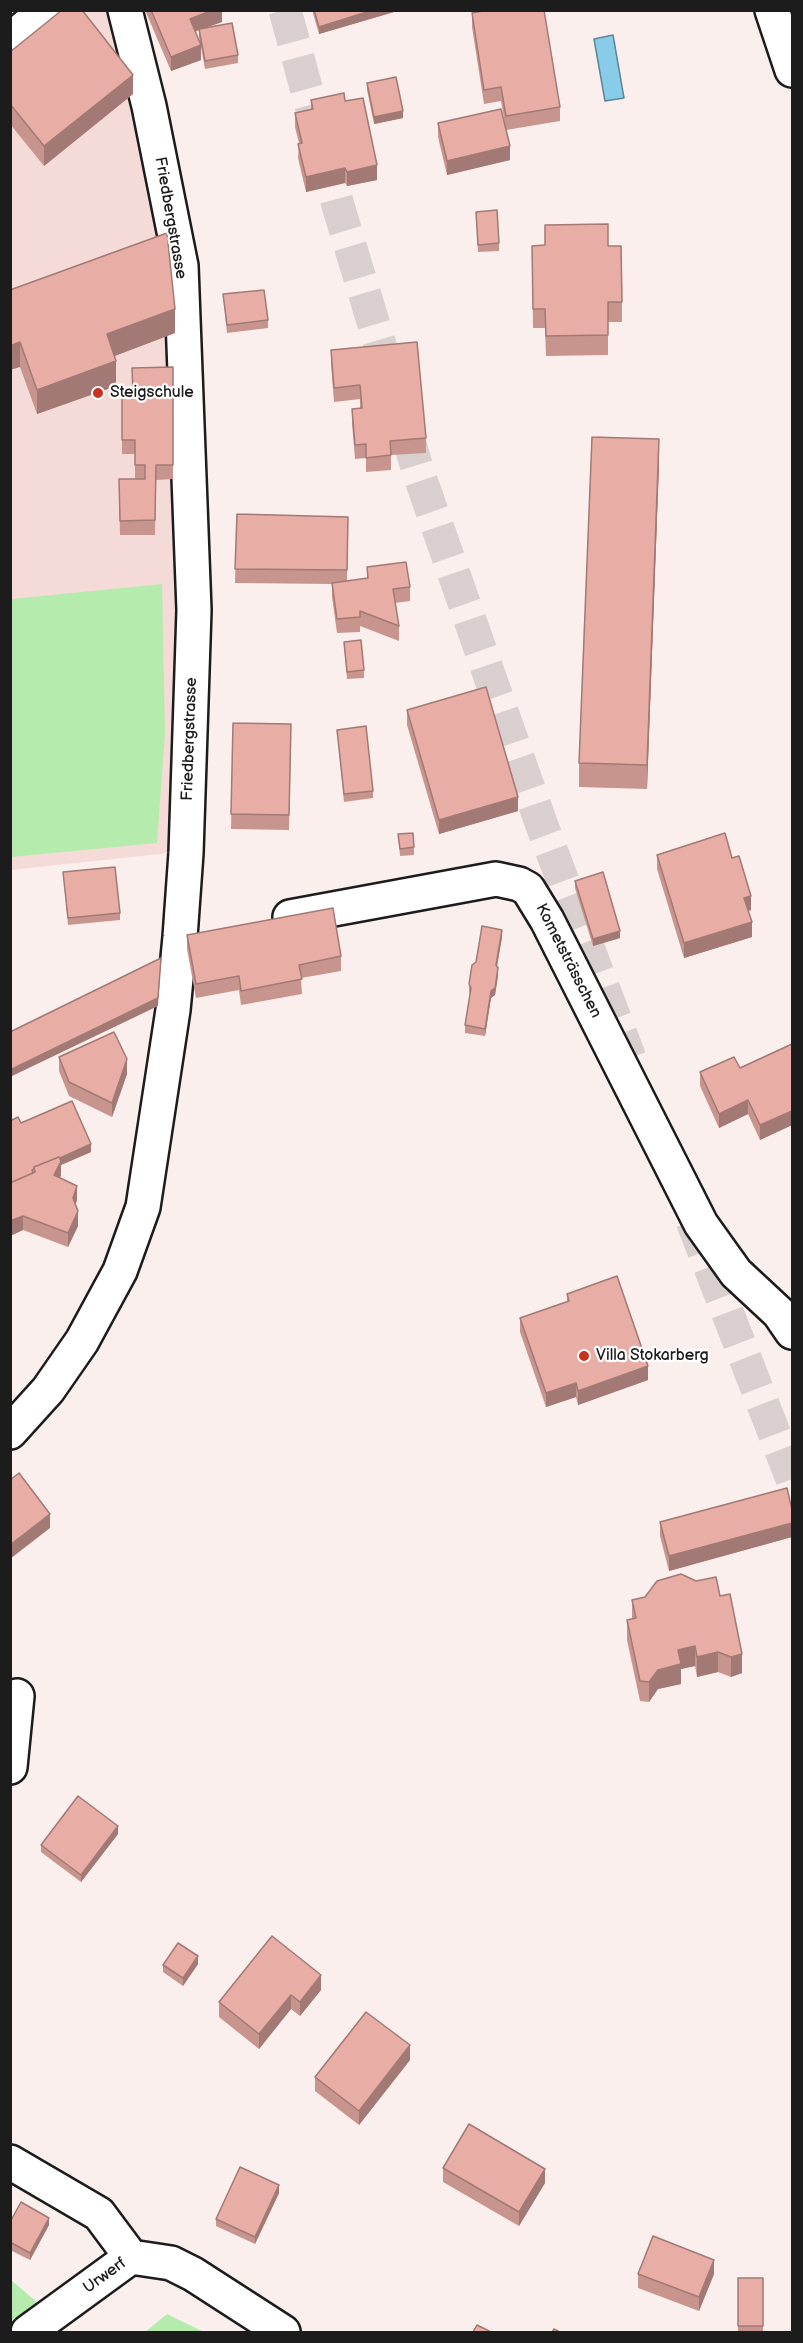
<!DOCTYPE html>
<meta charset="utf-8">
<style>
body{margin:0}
#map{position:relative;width:803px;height:2343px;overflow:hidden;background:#faefed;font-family:"Balsamiq Sans",sans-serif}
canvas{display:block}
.frame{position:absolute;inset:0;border:12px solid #1c1c1c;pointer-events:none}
</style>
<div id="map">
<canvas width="803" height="2343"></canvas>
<div class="frame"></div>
</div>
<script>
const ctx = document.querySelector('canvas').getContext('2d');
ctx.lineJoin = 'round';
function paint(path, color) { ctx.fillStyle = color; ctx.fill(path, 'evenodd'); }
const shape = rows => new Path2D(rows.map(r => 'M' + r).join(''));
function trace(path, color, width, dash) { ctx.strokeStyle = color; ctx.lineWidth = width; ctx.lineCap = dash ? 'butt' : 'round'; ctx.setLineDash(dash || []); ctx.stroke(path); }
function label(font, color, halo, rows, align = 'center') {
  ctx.font = font + ' "Balsamiq Sans",sans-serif'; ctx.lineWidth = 4.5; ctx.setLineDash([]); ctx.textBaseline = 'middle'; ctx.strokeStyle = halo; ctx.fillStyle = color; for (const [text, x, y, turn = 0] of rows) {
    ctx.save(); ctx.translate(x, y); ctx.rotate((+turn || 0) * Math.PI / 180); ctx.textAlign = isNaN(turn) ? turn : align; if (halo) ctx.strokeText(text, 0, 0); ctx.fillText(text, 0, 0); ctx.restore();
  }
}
paint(shape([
 [46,11,125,11,181,266,186,853,169,853,11,870,10,40]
]), '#f5dbd7');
paint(shape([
 [162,584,165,734,157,843,11,857,11,599],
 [10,2279,39,2304,51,2332,11,2332],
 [167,2314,204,2332,145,2332]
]), '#b5ecae');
const water = shape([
 [613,35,624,98,605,101,594,39,613,35]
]);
paint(water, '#88ccea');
trace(water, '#5d8698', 1.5);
trace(shape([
 [285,10,339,209,419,474,541,823,630,1058],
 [692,1221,792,1479]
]), '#d9cfce', 33, [33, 16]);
const minor = shape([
 [772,10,792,70],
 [10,40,46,10],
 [290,917,496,879,519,884,528,889,547,920,701,1224,736,1273,779,1313,792,1332],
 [10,1432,48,1390,82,1341,120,1271,143,1207,173,1010,180,937,186,853,194,610,181,266,149,106,125,10],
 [10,1767,17,1696],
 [10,2162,99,2214,131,2257],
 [28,2332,131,2257,171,2263,193,2274,283,2332]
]);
trace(minor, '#1c1c1c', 38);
trace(minor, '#fff', 33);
paint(shape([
 [145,10,222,10,222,22,202,29,238,55,238,63,205,69,201,47,201,60,171,71],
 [199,30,199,37,200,44,195,32],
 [312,10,394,10,394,12,319,34],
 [472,13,560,107,560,121,506,130,501,101,484,104,472,27],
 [10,52,133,94,44,166,10,124],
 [367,83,403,118,374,124,367,90],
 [311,100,345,101,377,180,347,186,345,183,306,192,298,158,299,143,295,127,295,113,311,109],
 [438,123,510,160,447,175,438,137],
 [476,212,499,243,499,251,478,252],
 [532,246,608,246,622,302,622,322,608,322,608,355,546,356,545,328,533,328],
 [10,290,175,333,114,356,116,386,37,414,20,367],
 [223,294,268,320,268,328,227,333],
 [331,350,426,438,426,453,391,455,391,470,366,472,366,458,355,459,352,424,352,409,360,409,360,399,334,402,331,364],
 [173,367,173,479,156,480,155,535,120,535,119,479,135,479,135,454,122,454,122,396,132,396],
 [659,464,647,789,579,787,579,763],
 [237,514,348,517,347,581,367,579,367,567,410,587,410,601,395,603,399,626,399,641,360,626,360,632,337,633,332,597,332,584,235,583],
 [344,642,364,670,364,678,347,679],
 [407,710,518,811,439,834,407,725],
 [233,723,291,724,289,830,231,829],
 [337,730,373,791,373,798,344,802],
 [398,834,414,847,414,855,400,856],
 [657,855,732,858,751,910,748,911,752,937,684,958,657,869],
 [63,872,120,913,120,920,68,925],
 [575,881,620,938,593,946,575,888],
 [187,935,341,956,341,971,301,978,302,994,241,1005,239,990,196,998,187,949],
 [502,937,497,966,498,976,495,995,491,998,485,1036,465,1033,465,1025,470,994,469,992,469,984,476,962],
 [792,1044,792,1125,760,1140,748,1114,719,1128,700,1086,700,1072,740,1068],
 [59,1057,127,1074,112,1117,69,1096,59,1071],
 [10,1121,21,1123,91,1152,61,1165,61,1175,60,1178,77,1200,75,1205,78,1226,68,1247,23,1230,10,1236],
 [567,1294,648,1380,578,1405,576,1397,546,1407,520,1332,520,1318,567,1302],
 [792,1510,792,1537,669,1571,660,1536,660,1522],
 [720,1596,742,1673,731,1677,718,1672,697,1677,695,1666,681,1669,681,1684,658,1689,649,1702,640,1701,627,1640,627,1620,632,1619,632,1600,645,1597],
 [118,1834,81,1882,41,1852,41,1845],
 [198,1964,183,1986,163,1972,163,1965],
 [321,1990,300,2016,291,2009,259,2049,219,2017,219,2002],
 [410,2060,359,2125,315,2091,315,2077],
 [443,2168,545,2183,519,2226,443,2182],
 [279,2193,255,2244,216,2226,216,2219],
 [10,2222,49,2225,30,2260,10,2250],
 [638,2274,714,2274,699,2311,638,2288],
 [738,2278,763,2278,763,2332,738,2332]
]), '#c8958e');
paint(shape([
 [213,10,222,10,222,22,190,33,190,19],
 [373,10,394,10,394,12,319,34,319,27],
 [201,45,201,60,171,71,171,57],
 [133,75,133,94,44,166,44,146],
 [403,111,403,118,374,124,374,117],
 [510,146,510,160,447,175,447,161],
 [377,165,377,180,347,186,347,172],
 [345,168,345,183,306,192,306,177],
 [175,309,175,333,107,359,107,334],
 [20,342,20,367,10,370,10,346],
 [116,361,116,386,37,414,37,390],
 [659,439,659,464,647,789,647,765],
 [518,797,518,811,439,834,439,820],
 [751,896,751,910,744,912,744,898],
 [752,922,752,937,684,958,684,943],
 [502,930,502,937,496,972,496,965],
 [620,931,620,938,593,946,593,939],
 [161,958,158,1006,10,1077,10,1070],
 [498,968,498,976,495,995,491,998,485,1036,485,1029,491,991],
 [127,1059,127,1074,112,1117,112,1103],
 [748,1100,748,1114,719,1128,719,1114],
 [792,1111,792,1125,760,1140,760,1125],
 [91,1144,91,1152,61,1165,61,1175,54,1190,35,1172,34,1169],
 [77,1186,77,1200,73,1212,73,1198],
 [78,1211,78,1226,68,1247,68,1233],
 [23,1216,23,1230,10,1236,10,1221],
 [648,1366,648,1380,578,1405,578,1391],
 [576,1383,576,1397,546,1407,546,1393],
 [50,1514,50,1528,10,1559,10,1545],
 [792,1523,792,1537,669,1571,669,1556],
 [695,1646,695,1666,681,1669,681,1684,658,1689,649,1702,649,1682,658,1670,678,1650],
 [718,1652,718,1672,697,1677,697,1657],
 [742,1654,742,1673,731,1677,731,1657],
 [118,1826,118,1834,81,1882,81,1875],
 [198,1956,198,1964,183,1986,183,1978],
 [321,1975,321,1990,300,2016,300,2002],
 [291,1995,291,2009,259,2049,259,2034],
 [410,2045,410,2060,359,2125,359,2111],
 [545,2169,545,2183,519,2226,519,2212],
 [279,2185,279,2193,255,2244,255,2237],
 [49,2218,49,2225,30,2260,30,2253],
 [714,2260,714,2274,699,2311,699,2297]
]), '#a27974');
const building = shape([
 [62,10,82,10,133,75,44,146,10,104,10,52,62,10],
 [151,10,213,10,190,19,201,45,171,57,151,10],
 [314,10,373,10,319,27,314,10],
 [488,10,544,10,560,107,506,116,501,87,484,90,472,13,488,10],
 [232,23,238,55,205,61,199,29,232,23],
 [396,77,403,111,374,117,367,83,396,77],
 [344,93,345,101,363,98,377,165,347,172,345,168,306,177,298,144,302,143,295,113,313,109,311,100,344,93],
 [501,109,510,146,447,161,438,123,501,109],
 [497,210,499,243,478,245,476,212,497,210],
 [608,224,608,246,621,246,622,302,608,302,608,335,546,336,545,309,533,309,532,246,545,245,545,225,608,224],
 [167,233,175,309,107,334,116,361,37,390,20,342,10,346,10,290,167,233],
 [264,290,268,320,227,325,223,294,264,290],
 [417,342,426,438,390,441,391,455,366,458,366,444,355,445,352,409,362,408,360,385,334,388,331,350,417,342],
 [173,367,173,465,156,465,155,520,120,521,119,479,145,479,145,465,135,465,135,440,122,440,122,396,133,396,132,368,173,367],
 [592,437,659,439,647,765,579,763,592,437],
 [237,514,348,517,347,570,235,569,237,514],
 [406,562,410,587,393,589,399,626,360,611,360,617,337,619,332,583,368,578,367,567,406,562],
 [361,640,364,670,347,672,344,642,361,640],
 [486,687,518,797,439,820,407,710,486,687],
 [233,723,291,724,289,815,231,814,233,723],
 [366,726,373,791,344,794,337,730,366,726],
 [413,833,414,847,400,849,398,834,413,833],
 [725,833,732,858,739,856,751,896,744,898,752,922,684,943,657,855,725,833],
 [115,867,120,913,68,918,63,872,115,867],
 [603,872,620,931,593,939,575,881,603,872],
 [333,908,341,956,299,965,302,979,241,991,239,976,196,984,187,935,333,908],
 [482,926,502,930,496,965,498,968,495,988,491,991,485,1029,465,1025,471,988,469,984,472,965,476,962,482,926],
 [161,958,158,998,10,1070,10,1032,161,958],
 [114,1032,127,1059,112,1103,69,1082,59,1057,114,1032],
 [792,1044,792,1111,760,1125,748,1100,719,1114,700,1072,734,1057,740,1068,792,1044],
 [72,1101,91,1144,60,1158,59,1157,34,1167,34,1169,32,1170,33,1173,10,1183,10,1121,18,1117,21,1123,72,1101],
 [59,1157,61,1161,54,1175,77,1186,73,1198,78,1211,68,1233,23,1216,10,1221,10,1183,35,1172,34,1167,59,1157],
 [617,1276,648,1366,578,1391,576,1383,546,1393,520,1318,569,1301,567,1294,617,1276],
 [19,1473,50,1514,10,1545,10,1480,19,1473],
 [787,1488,792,1510,792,1523,669,1556,660,1522,787,1488],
 [681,1574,696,1581,716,1577,720,1596,730,1594,742,1654,731,1657,718,1652,697,1657,695,1646,678,1650,681,1664,658,1670,649,1682,640,1681,627,1620,636,1618,632,1600,645,1597,657,1581,681,1574],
 [78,1796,118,1826,81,1875,41,1845,78,1796],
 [272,1936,321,1975,300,2002,291,1995,259,2034,219,2002,272,1936],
 [178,1943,198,1956,183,1978,163,1965,178,1943],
 [366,2012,410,2045,359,2111,315,2077,366,2012],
 [469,2124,545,2169,519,2212,443,2168,469,2124],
 [240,2167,279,2185,255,2237,216,2219,240,2167],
 [21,2202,49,2218,30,2253,10,2242,10,2222,21,2202],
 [653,2236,714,2260,699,2297,638,2274,653,2236],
 [738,2278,763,2278,763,2326,738,2326,738,2278],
 [477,2325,491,2332,473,2332,477,2325],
 [554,2329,560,2332,552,2332,554,2329]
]);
paint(building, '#e8ada5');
trace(building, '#a27974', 1.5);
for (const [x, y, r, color] of [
 [98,393,6,"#c8321e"],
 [584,1356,6,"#c8321e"]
]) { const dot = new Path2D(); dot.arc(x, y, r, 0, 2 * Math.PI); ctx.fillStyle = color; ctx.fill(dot); trace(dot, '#fff', 2); }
label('16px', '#1c1c1c', '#fff', [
 ["Friedbergstrasse",170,218,80],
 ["Friedbergstrasse",190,739,-88],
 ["Kometsträsschen",568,961,63],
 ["Urwerf",105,2276,-36]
]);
label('16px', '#1c1c1c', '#fff', [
 ["Steigschule",110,393],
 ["Villa Stokarberg",596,1356]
], 'left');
</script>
